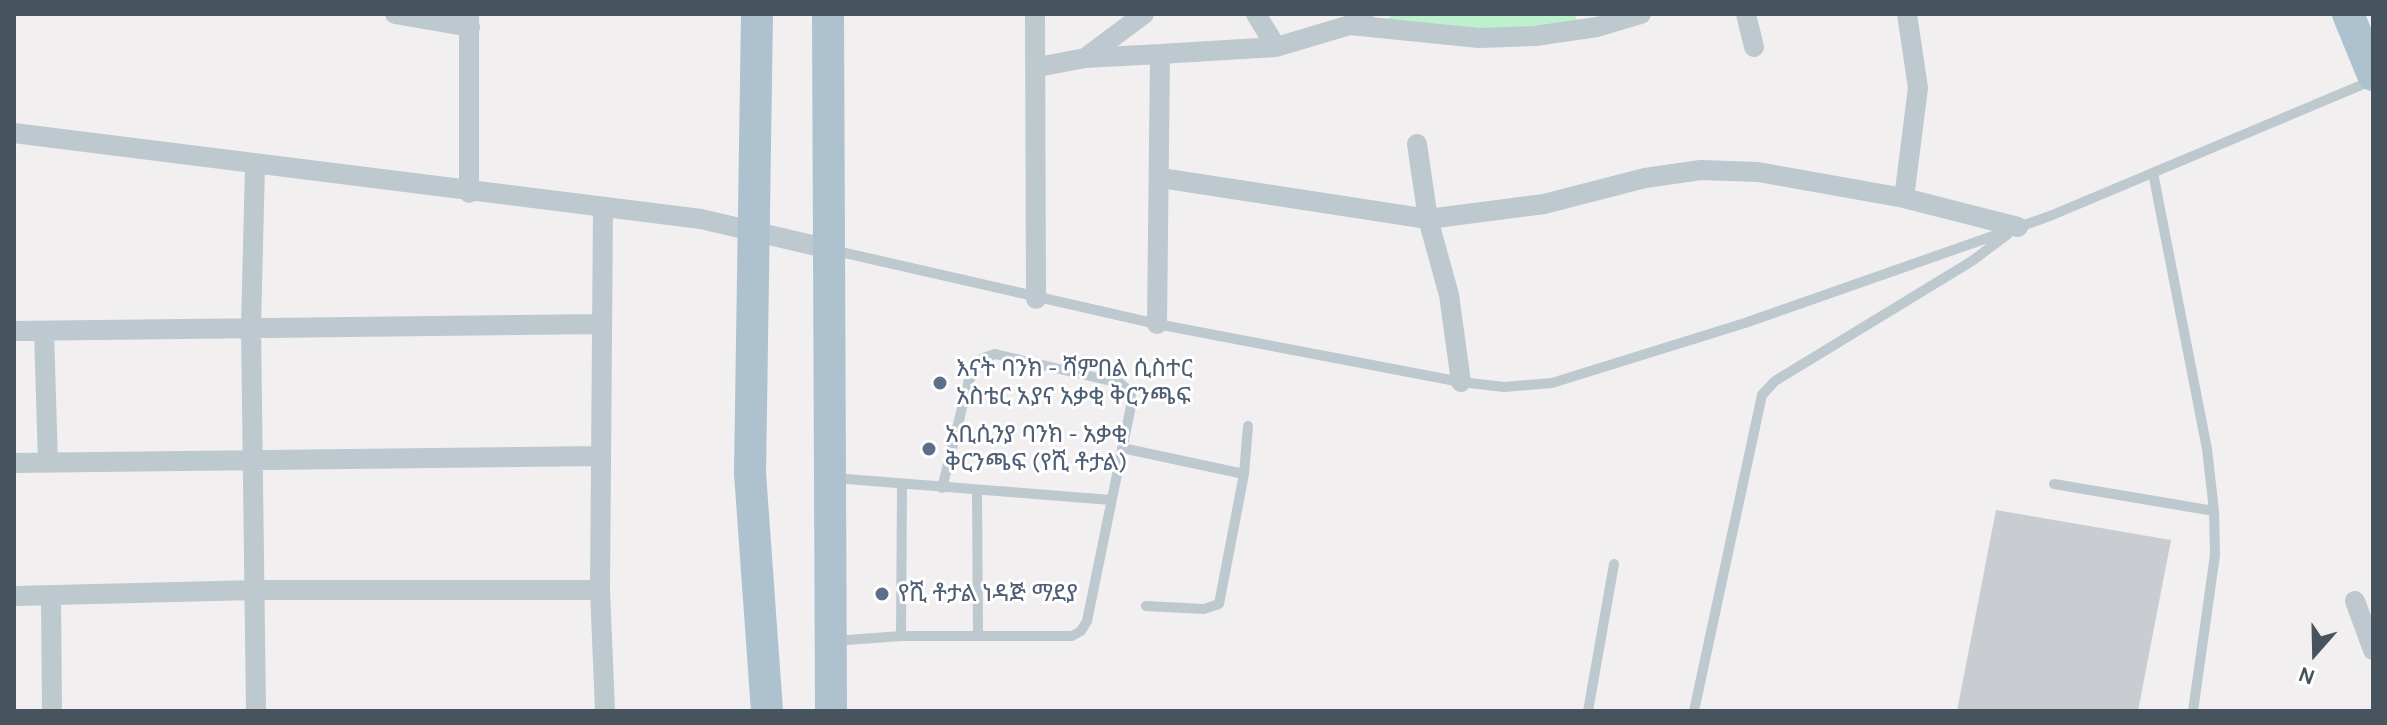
<!DOCTYPE html>
<meta charset="utf-8">
<style>
body{margin:0}
#map{position:relative;width:2387px;height:725px;overflow:hidden;background:#f2eff0;font-family:Karla,sans-serif}
canvas{display:block}
.frame{position:absolute;inset:0;border:16px solid #47545e;pointer-events:none}
.north{position:absolute;left:2275px;top:613px;width:80px;height:80px;-webkit-text-stroke:6px #fff;paint-order:stroke;rotate:200deg;font-size:22px;font-weight:700;line-height:32px;text-align:center;color:#47545e}
.north::after{content:'';display:block;margin:auto;width:28px;height:36px;background:#47545e;clip-path:polygon(50% 0,100% 100%,50% 72%,0 100%)}
</style>
<div id="map">
<canvas width="2387" height="725"></canvas>
<div class="frame"></div>
<div class="north">N</div>
</div>
<script>
const ctx = document.querySelector('canvas').getContext('2d');
ctx.lineJoin = 'round';
function paint(path, color) { ctx.fillStyle = color; ctx.fill(path, 'evenodd'); }
const shape = rows => new Path2D(rows.map(r => 'M' + r).join(''));
function trace(path, color, width, dash) { ctx.strokeStyle = color; ctx.lineWidth = width; ctx.lineCap = dash ? 'butt' : 'round'; ctx.setLineDash(dash || []); ctx.stroke(path); }
function label(font, color, halo, rows, align = 'center') {
  ctx.font = font + ' Karla,"Noto Sans Ethiopic",sans-serif'; ctx.lineWidth = 6; ctx.setLineDash([]); ctx.textBaseline = 'middle'; ctx.strokeStyle = halo; ctx.fillStyle = color; for (const [text, x, y, turn = 0] of rows) {
    ctx.save(); ctx.translate(x, y); ctx.rotate((+turn || 0) * Math.PI / 180); ctx.textAlign = isNaN(turn) ? turn : align; if (halo) ctx.strokeText(text, 0, 0); ctx.fillText(text, 0, 0); ctx.restore();
  }
}
paint(shape([
 [1394,14,1574,14,1582,29,1544,35,1383,21]
]), '#bdf1cd');
paint(shape([
 [1996,510,2171,540,2138,711,1957,711]
]), '#c9cdd2');
trace(shape([
 [2153,173,2207,449,2214,511,2215,555,2193,711],
 [832,250,1157,324,1461,382,1504,387,1552,383,1745,323,2050,216,2371,81],
 [1122,448,1244,474],
 [834,478,1111,500],
 [2054,484,2214,511],
 [977,491,978,636],
 [1146,606,1204,609,1219,604,1244,474,1248,426],
 [901,636,902,486],
 [834,641,901,636,1072,636,1081,631,1087,621,1132,401,1130,392,1120,383,995,354,983,358,969,380,942,488],
 [1588,711,1614,564],
 [1694,711,1762,395,1775,381,1972,261,2008,234]
]), '#bdc8cf', 10);
trace(shape([
 [395,14,470,27],
 [1035,14,1036,299],
 [1256,14,1276,47],
 [1746,14,1754,47],
 [1907,14,1918,88,1904,198,2018,227],
 [1350,25,1479,38,1535,36,1597,27,1641,14],
 [1085,58,1144,14],
 [1038,67,1085,58,1160,54],
 [14,133,701,219,829,249],
 [1417,144,1428,219,1544,204,1645,178,1701,170,1758,172,1904,198],
 [255,165,251,327,256,711],
 [1161,178,1428,219,1449,295,1461,382],
 [469,193,469,14],
 [603,208,600,590,605,711],
 [1157,324,1160,54,1276,47,1350,25,1364,14],
 [14,331,601,324],
 [44,331,48,463],
 [14,463,601,456],
 [14,596,256,590,600,590],
 [51,596,52,711],
 [2355,601,2373,650]
]), '#bdc8cf', 20);
trace(shape([
 [757,14,750,473,767,711],
 [828,14,831,711],
 [2348,14,2373,75]
]), '#aec1cf', 32);
for (const [x, y, r, color] of [
 [940,383,8,"#5c6f8a"],
 [929,449,8,"#5c6f8a"],
 [882,594,8,"#5c6f8a"]
]) { const dot = new Path2D(); dot.arc(x, y, r, 0, 2 * Math.PI); ctx.fillStyle = color; ctx.fill(dot); trace(dot, '#fff', 3); }
label('24px', '#4e5e75', '#fff', [
 ["እናት ባንክ - ሻምበል ሲስተር",956,369],
 ["አስቴር አያና አቃቂ ቅርንጫፍ",956,397],
 ["አቢሲንያ ባንክ - አቃቂ",945,435],
 ["ቅርንጫፍ (የሺ ቶታል)",945,463],
 ["የሺ ቶታል ነዳጅ ማደያ",898,594]
], 'left');
</script>
